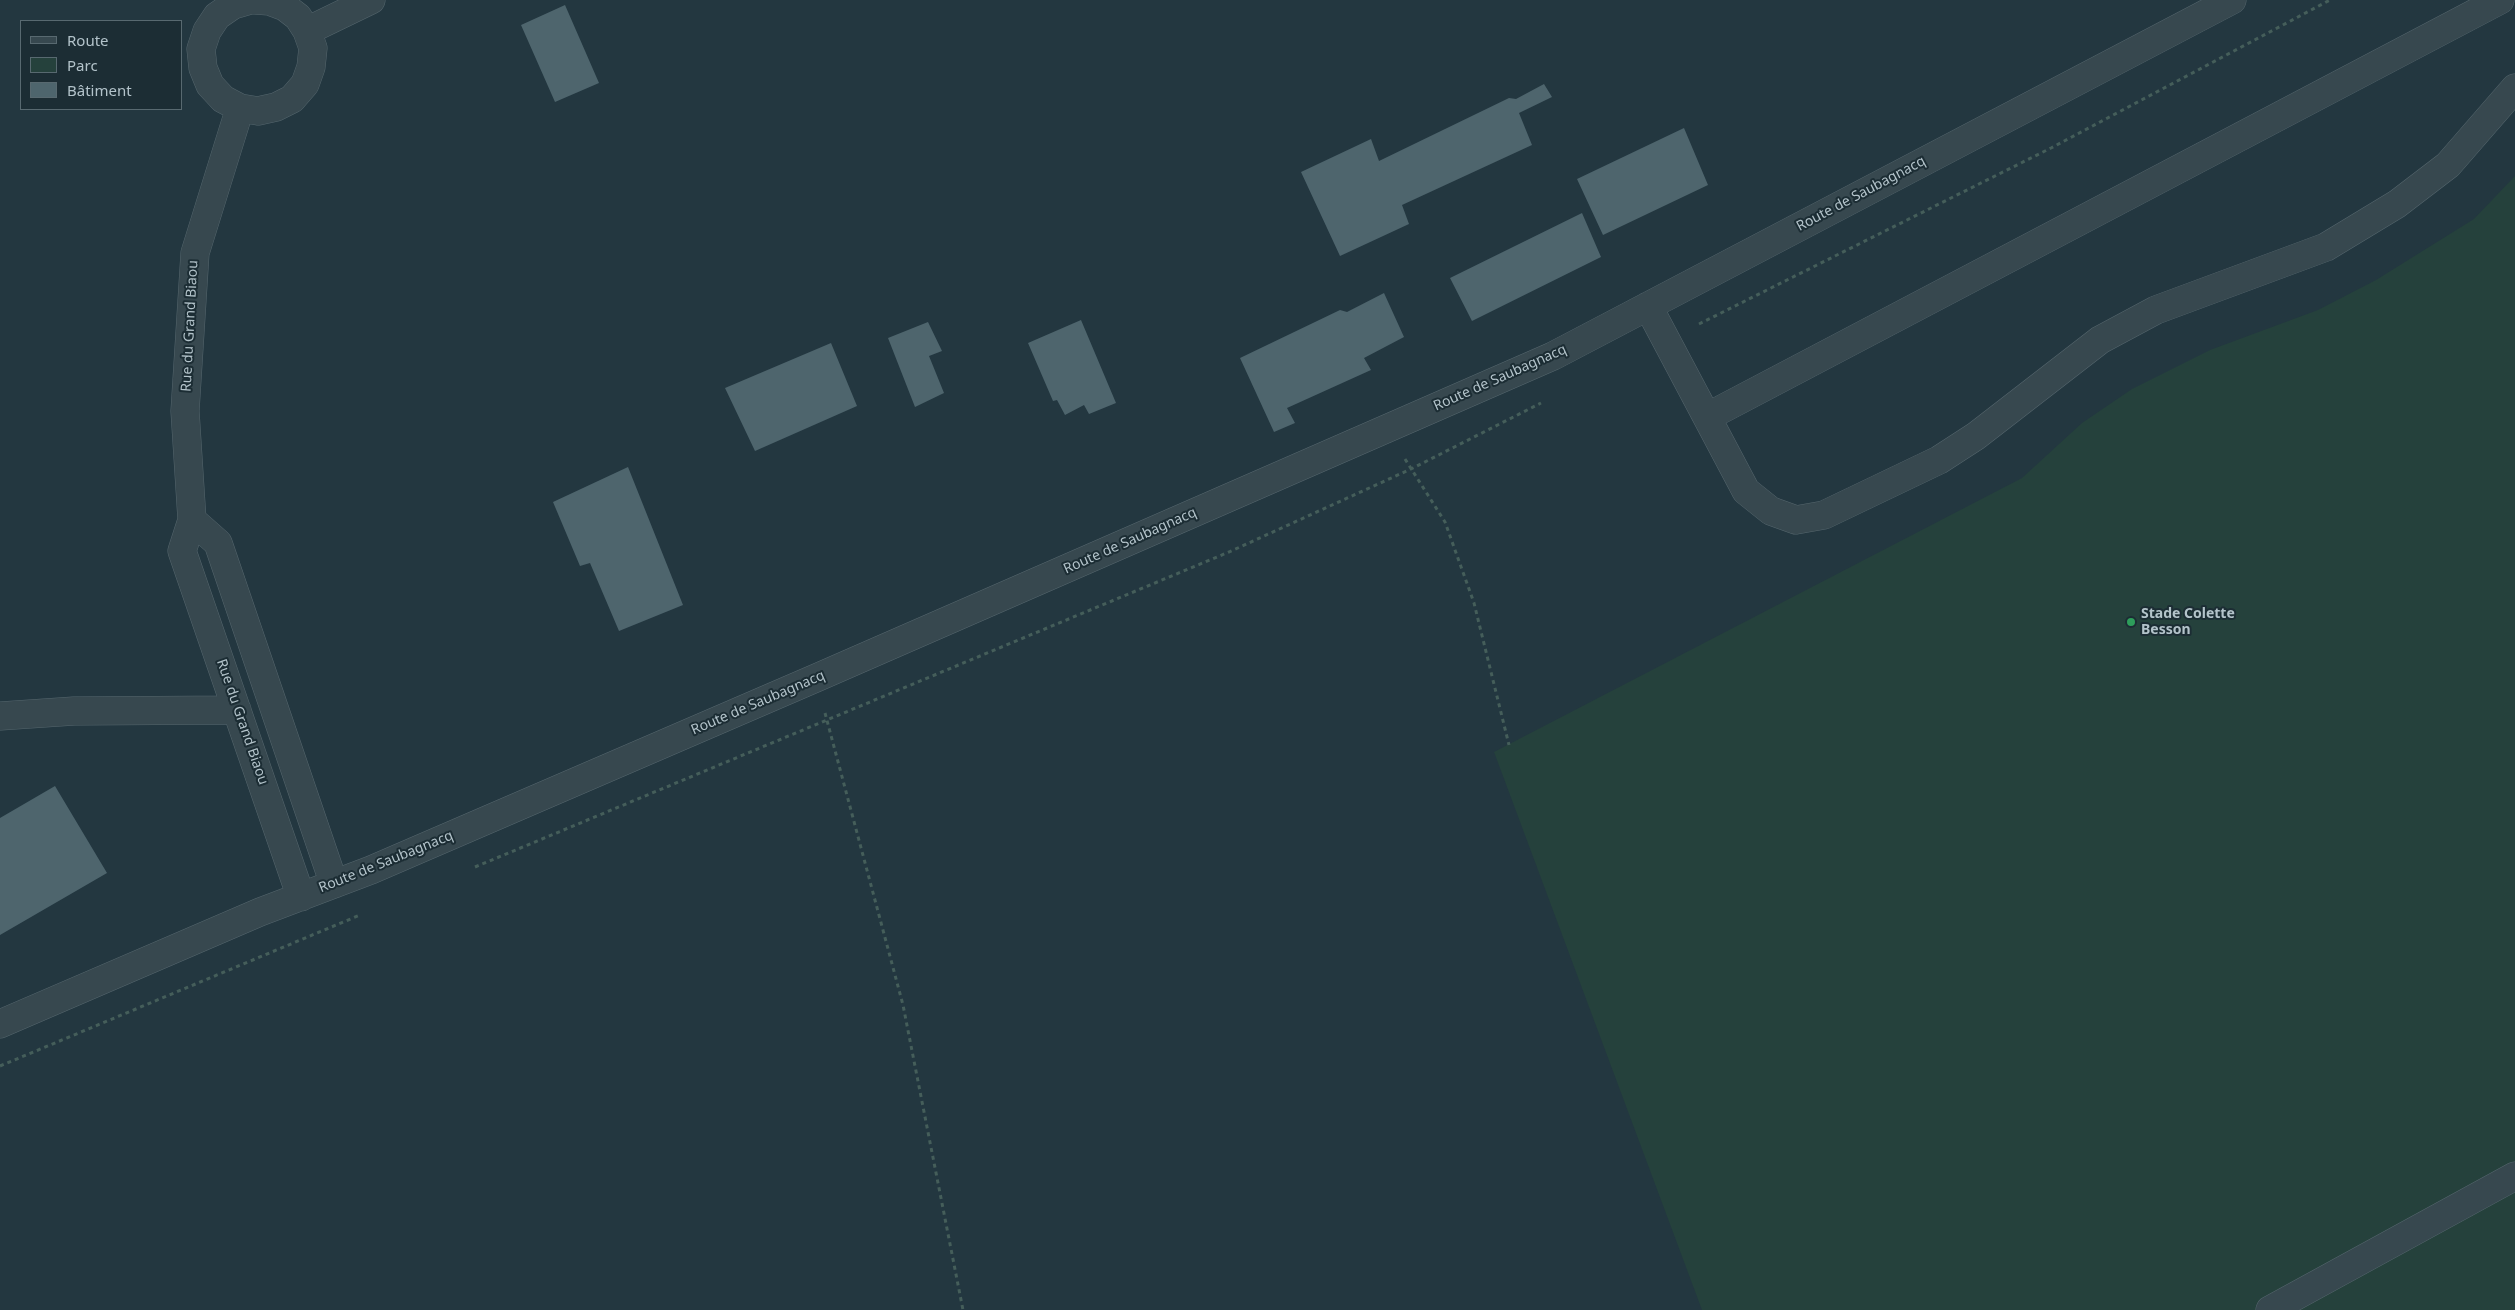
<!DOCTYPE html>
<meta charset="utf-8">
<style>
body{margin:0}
#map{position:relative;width:2515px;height:1310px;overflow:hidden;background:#233740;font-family:"Noto Sans",sans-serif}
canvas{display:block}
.legend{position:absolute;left:20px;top:20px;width:162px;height:90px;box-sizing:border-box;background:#1c2d34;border:1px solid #586970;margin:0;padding:6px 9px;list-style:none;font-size:15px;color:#b3c3ca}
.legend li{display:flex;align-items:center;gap:10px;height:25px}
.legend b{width:25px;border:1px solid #586970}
</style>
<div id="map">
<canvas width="2515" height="1310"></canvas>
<ul class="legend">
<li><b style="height:6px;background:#37484f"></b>Route</li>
<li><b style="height:14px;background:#25413c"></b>Parc</li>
<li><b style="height:14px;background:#4e656d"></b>Bâtiment</li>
</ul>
</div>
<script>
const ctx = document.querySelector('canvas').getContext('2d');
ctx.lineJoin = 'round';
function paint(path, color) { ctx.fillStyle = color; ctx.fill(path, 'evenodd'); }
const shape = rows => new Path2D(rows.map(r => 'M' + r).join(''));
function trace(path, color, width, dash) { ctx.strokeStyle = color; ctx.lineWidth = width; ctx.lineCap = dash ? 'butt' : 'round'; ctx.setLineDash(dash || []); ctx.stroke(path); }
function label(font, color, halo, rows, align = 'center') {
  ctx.font = font + ' "Noto Sans",sans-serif'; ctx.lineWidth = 4; ctx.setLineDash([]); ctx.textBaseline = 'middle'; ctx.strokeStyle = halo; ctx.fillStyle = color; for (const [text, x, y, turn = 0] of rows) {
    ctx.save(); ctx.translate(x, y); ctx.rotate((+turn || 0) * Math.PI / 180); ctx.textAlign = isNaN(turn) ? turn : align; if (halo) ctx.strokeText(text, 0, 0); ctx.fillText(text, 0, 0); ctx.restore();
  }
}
paint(shape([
 [2515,176,2515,1310,1702,1310,1494,752,2022,478,2082,423,2132,389,2210,350,2318,310,2376,280,2474,219]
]), '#25413c');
paint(shape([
 [565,5,599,83,555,102,521,25],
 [1544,84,1552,97,1519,113,1532,145,1402,205,1409,224,1340,256,1301,172,1371,139,1379,161,1509,98,1516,99],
 [1684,128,1708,185,1603,235,1577,179],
 [1582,213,1601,257,1472,321,1450,278],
 [1384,293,1404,337,1364,358,1371,370,1287,408,1295,423,1274,432,1240,358,1340,310,1347,312],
 [1081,320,1116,403,1089,414,1084,405,1065,415,1057,400,1053,401,1028,343],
 [928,322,942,351,929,356,944,393,915,407,888,338],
 [831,343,857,406,755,451,725,388],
 [628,467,683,605,619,631,590,563,580,566,553,502],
 [55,786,107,873,0,935,0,818]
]), '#4e656d');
const minor = shape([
 [250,0,233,5,217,16,207,31,201,49,203,68,210,85,223,99,240,108,258,111,276,107,292,99,305,84,311,67,313,48,307,31,298,17,285,7,269,1,255,0],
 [307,31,371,0],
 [240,108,195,253,185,411,192,520,182,551,301,897],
 [1648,306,1746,491,1771,511,1796,520,1824,515,1939,460,1976,436,2100,340,2156,310,2326,247,2397,204,2448,165,2515,88],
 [1707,417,2500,0],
 [192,520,218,543,334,884],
 [0,716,74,711,237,710],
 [0,1024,260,912,371,870,816,678,1553,356,2232,0],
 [2270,1310,2515,1176]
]);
trace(minor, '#55666d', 29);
trace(shape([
 [1699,324,2051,148,2330,0],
 [1405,459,1445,522,1474,603,1509,745],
 [825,713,903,1005,963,1310],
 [475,867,1229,552,1411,469,1541,403],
 [0,1066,360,915]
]), '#455e5a', 3, [4, 4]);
trace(minor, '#37484f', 28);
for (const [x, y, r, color] of [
 [2131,622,5,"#2e9e5b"]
]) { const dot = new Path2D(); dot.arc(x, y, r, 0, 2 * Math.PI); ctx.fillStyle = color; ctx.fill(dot); trace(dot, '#1c2d34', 2); }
label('14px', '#b3c3ca', '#1c2d34', [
 ["Route de Saubagnacq",1861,194,-28],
 ["Rue du Grand Biaou",190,326,-87],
 ["Route de Saubagnacq",1500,378,-24],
 ["Route de Saubagnacq",1130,541,-24],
 ["Route de Saubagnacq",758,703,-23],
 ["Rue du Grand Biaou",242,722,71],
 ["Route de Saubagnacq",386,862,-22]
]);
label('bold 14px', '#b3c3ca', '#1c2d34', [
 ["Stade Colette",2141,614],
 ["Besson",2141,630]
], 'left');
</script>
